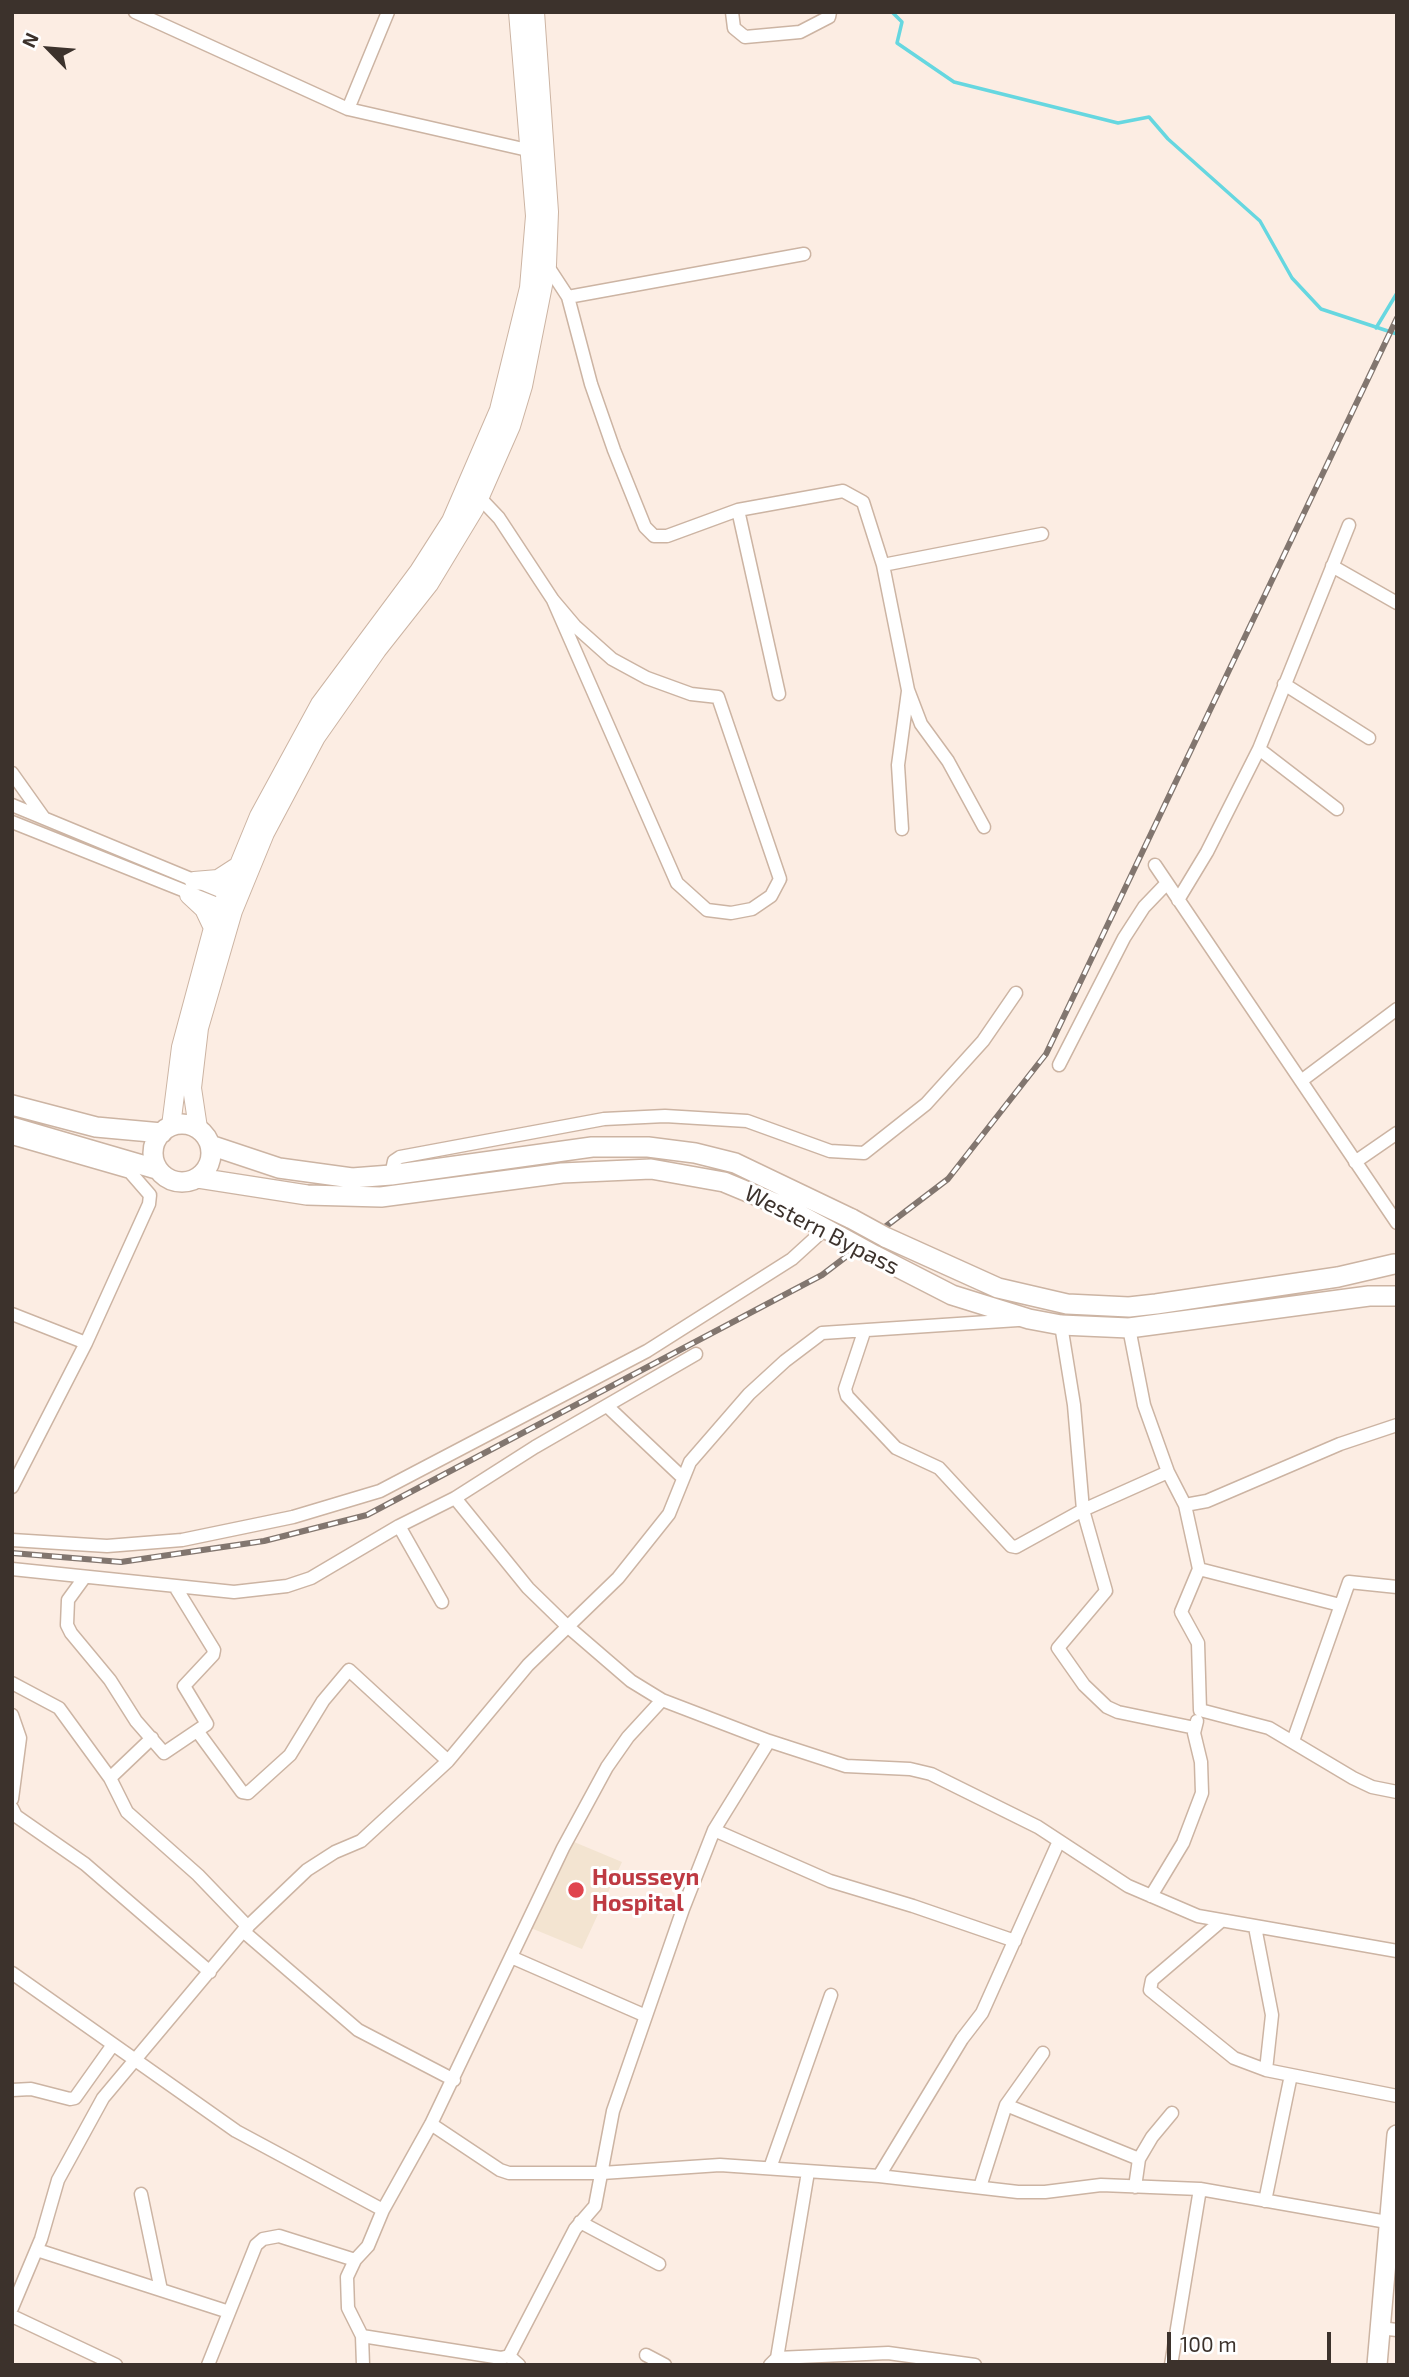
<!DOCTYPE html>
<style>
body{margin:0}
#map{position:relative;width:1409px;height:2377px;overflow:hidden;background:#fcede3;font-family:"Exo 2",sans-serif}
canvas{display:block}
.frame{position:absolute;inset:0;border:14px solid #3c322c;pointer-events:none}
.north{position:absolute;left:14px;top:14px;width:70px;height:70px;-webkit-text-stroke:5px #fff;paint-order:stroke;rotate:295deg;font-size:19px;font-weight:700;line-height:28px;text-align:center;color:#3c322c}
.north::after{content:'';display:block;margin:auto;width:24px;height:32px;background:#3c322c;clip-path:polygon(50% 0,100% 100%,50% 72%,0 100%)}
.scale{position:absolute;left:1167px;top:2332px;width:164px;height:32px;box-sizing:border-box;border:4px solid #3c322c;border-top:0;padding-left:9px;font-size:21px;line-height:24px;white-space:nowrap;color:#3c322c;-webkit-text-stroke:5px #fff;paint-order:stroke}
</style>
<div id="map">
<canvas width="1409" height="2377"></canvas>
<div class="frame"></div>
<div class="north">N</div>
<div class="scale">100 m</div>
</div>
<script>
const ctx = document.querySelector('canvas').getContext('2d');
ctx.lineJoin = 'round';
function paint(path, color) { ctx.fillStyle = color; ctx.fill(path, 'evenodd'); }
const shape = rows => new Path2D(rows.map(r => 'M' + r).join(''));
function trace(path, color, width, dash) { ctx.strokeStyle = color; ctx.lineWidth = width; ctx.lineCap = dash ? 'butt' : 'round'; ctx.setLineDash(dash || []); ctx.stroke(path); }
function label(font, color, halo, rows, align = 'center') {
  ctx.font = font + ' "Exo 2",sans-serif'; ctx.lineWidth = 6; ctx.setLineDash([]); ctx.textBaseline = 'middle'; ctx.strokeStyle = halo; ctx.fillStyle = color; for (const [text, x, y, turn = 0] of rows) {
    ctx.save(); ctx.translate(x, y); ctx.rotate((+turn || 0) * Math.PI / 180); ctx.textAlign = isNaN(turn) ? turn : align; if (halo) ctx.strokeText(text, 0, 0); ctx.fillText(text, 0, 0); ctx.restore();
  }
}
paint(shape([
 [567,1839,622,1862,582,1949,526,1926]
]), '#f3e4d1');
trace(shape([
 [892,12,902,22,897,43,954,82,1118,123,1149,117,1168,139,1260,221,1292,278,1321,309,1397,334],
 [1376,328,1397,293]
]), '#66d7e0', 3.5);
const street = shape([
 [135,12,348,109,532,151],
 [732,12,734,28,745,37,800,32,829,17,830,12],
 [348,109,388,12],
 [547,265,568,297,591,384,614,450,645,527,654,536,667,536,738,510,843,491,863,502,883,565,908,690,921,724,948,761,984,827],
 [568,297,804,254],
 [480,498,499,518,553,600,575,626,612,659,647,678,691,694,718,697,780,879,771,896,752,909,731,913,707,910,677,883,553,600],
 [738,510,779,694],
 [883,565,1042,534],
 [1332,566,1397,603],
 [1284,684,1369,738],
 [1259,749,1337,809],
 [12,773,44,818],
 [12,805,232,896],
 [12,822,230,909],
 [902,829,898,765,908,691],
 [1155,865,1397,1223],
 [1178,900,1207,852,1259,749,1349,525],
 [1059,1065,1124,938,1144,907,1167,883],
 [1301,1081,1397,1009],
 [12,1138,130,1172,150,1195,149,1204,86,1343,12,1487],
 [1355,1162,1397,1133],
 [391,1175,394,1161,400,1157,604,1119,665,1116,747,1121,830,1151,864,1153,926,1104,983,1041,1016,993],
 [12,1314,86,1343],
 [1061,1325,1074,1405,1083,1510,1106,1591,1058,1648,1084,1685,1107,1707,1118,1712,1195,1728],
 [1129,1328,1144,1405,1168,1472,1185,1505,1199,1569,1181,1612,1198,1643,1200,1710,1269,1728,1353,1778,1372,1787,1397,1792],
 [864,1332,845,1389,847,1396,896,1448,939,1468,1011,1546,1016,1547,1083,1510,1168,1472],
 [607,1406,682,1477],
 [455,1498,528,1588,566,1625,631,1681,662,1700,769,1741,846,1766,910,1769,931,1774,1038,1827,1128,1886,1198,1916,1397,1951],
 [1185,1505,1207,1501,1340,1444,1397,1425],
 [399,1526,442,1602],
 [12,1540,107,1546,182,1540,293,1517,380,1491,647,1351,792,1259,826,1228],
 [12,1569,234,1592,287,1586,311,1578,399,1526,455,1498,535,1447,696,1354],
 [1199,1569,1340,1605],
 [84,1578,68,1600,67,1625,71,1633,110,1680,136,1721,164,1753,207,1724,184,1686,213,1655,214,1650,176,1588],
 [12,1683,59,1708,110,1778,127,1812,198,1875,248,1927],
 [12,1715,20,1738,12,1799],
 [198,1732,242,1792,248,1793,290,1755,323,1701,349,1670,448,1761],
 [1293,1741,1349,1582,1397,1587],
 [110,1778,152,1738],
 [12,1808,16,1816,85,1864,210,1972],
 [714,1830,830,1881,913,1906,1015,1941],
 [1151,1896,1183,1843,1202,1793,1201,1762,1194,1733,1197,1721],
 [1220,1922,1152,1980,1150,1990,1234,2058,1266,2070,1397,2096],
 [1255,1927,1272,2015,1266,2070],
 [243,1931,358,2030,454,2080],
 [511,1957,646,2016],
 [12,1973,236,2131,383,2210],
 [12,2090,31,2089,70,2099,75,2098,112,2046],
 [1006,2105,1139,2159],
 [431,2124,500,2170,509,2173,602,2173,720,2165,879,2176,1018,2192,1045,2192,1101,2185,1200,2189,1387,2222],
 [770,2168,831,1995],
 [879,2176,962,2039,982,2013,1059,1841],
 [980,2187,1006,2105,1043,2053],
 [1135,2187,1139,2159,1152,2137,1172,2113],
 [141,2194,161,2290],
 [1265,2201,1291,2075],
 [580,2222,659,2264],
 [37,2250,229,2312],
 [12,2308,41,2239,58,2180,103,2098,243,1931,307,1870,335,1852,361,1841,448,1761,528,1665,618,1578,669,1514,690,1462,749,1394,785,1361,822,1333,1018,1320],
 [12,2316,116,2365],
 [1380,2328,1397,2330],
 [362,2336,501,2358,509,2356,519,2365],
 [646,2355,665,2365],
 [509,2356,575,2229,595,2206,613,2111,683,1909,714,1830,769,1741],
 [777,2358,888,2353,975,2365],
 [208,2365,256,2245,263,2239,279,2236,355,2260],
 [363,2365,362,2336,348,2308,347,2277,355,2260,368,2246,383,2210,431,2124,563,1848,607,1767,628,1737,662,1700],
 [770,2365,777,2358,808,2172],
 [1171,2365,1200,2189]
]);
const secondary = shape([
 [194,881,218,879,235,868],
 [189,895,204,909,213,928],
 [171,1126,181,1047,213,928,259,816,320,704,419,571,451,521,499,410,529,288,535,216,518,12],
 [198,1128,192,1088,199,1028,233,911,265,833,316,737,377,650,429,584,475,508,511,426,523,386,547,265,549,212,535,12]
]);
const primary = shape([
 [12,1105,96,1127,162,1133],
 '153 1153a29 29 0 1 1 58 0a29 29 0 1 1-58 0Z',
 [12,1127,156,1169],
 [210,1145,279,1168,352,1178,391,1175,592,1147,648,1147,695,1153,735,1163,852,1219],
 [198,1178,307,1195,381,1197,562,1173,651,1169,724,1182,789,1209,841,1237],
 [885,1237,998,1288,1067,1304,1129,1307,1156,1304,1338,1277,1394,1264],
 [874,1255,952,1295,1029,1319,1061,1325,1129,1328,1369,1296,1397,1296],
 [1377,2365,1397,2135]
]);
trace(street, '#ccb4a3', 15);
trace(secondary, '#ccb4a3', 20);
trace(primary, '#ccb4a3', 22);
trace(street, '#fff', 12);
trace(secondary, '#fff', 18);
trace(primary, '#fff', 19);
const rail = shape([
 [12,1553,121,1562,264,1541,367,1515,822,1275,948,1179,1046,1054,1397,318]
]);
trace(rail, '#82766f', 6);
trace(rail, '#fff', 3.5, [10]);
const primaryBridge = shape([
 [852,1219,885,1237],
 [841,1237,874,1255]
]);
trace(primaryBridge, '#ccb4a3', 22, []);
trace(primaryBridge, '#fff', 19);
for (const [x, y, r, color] of [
 [576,1890,9,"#e0444e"]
]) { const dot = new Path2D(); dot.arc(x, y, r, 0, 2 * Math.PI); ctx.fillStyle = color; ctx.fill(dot); trace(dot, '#fff', 2.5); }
label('23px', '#3c322c', '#fff', [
 ["Western Bypass",822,1230,27]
]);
label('bold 23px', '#be3a42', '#fff', [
 ["Housseyn",592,1877],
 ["Hospital",592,1903]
], 'left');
</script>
